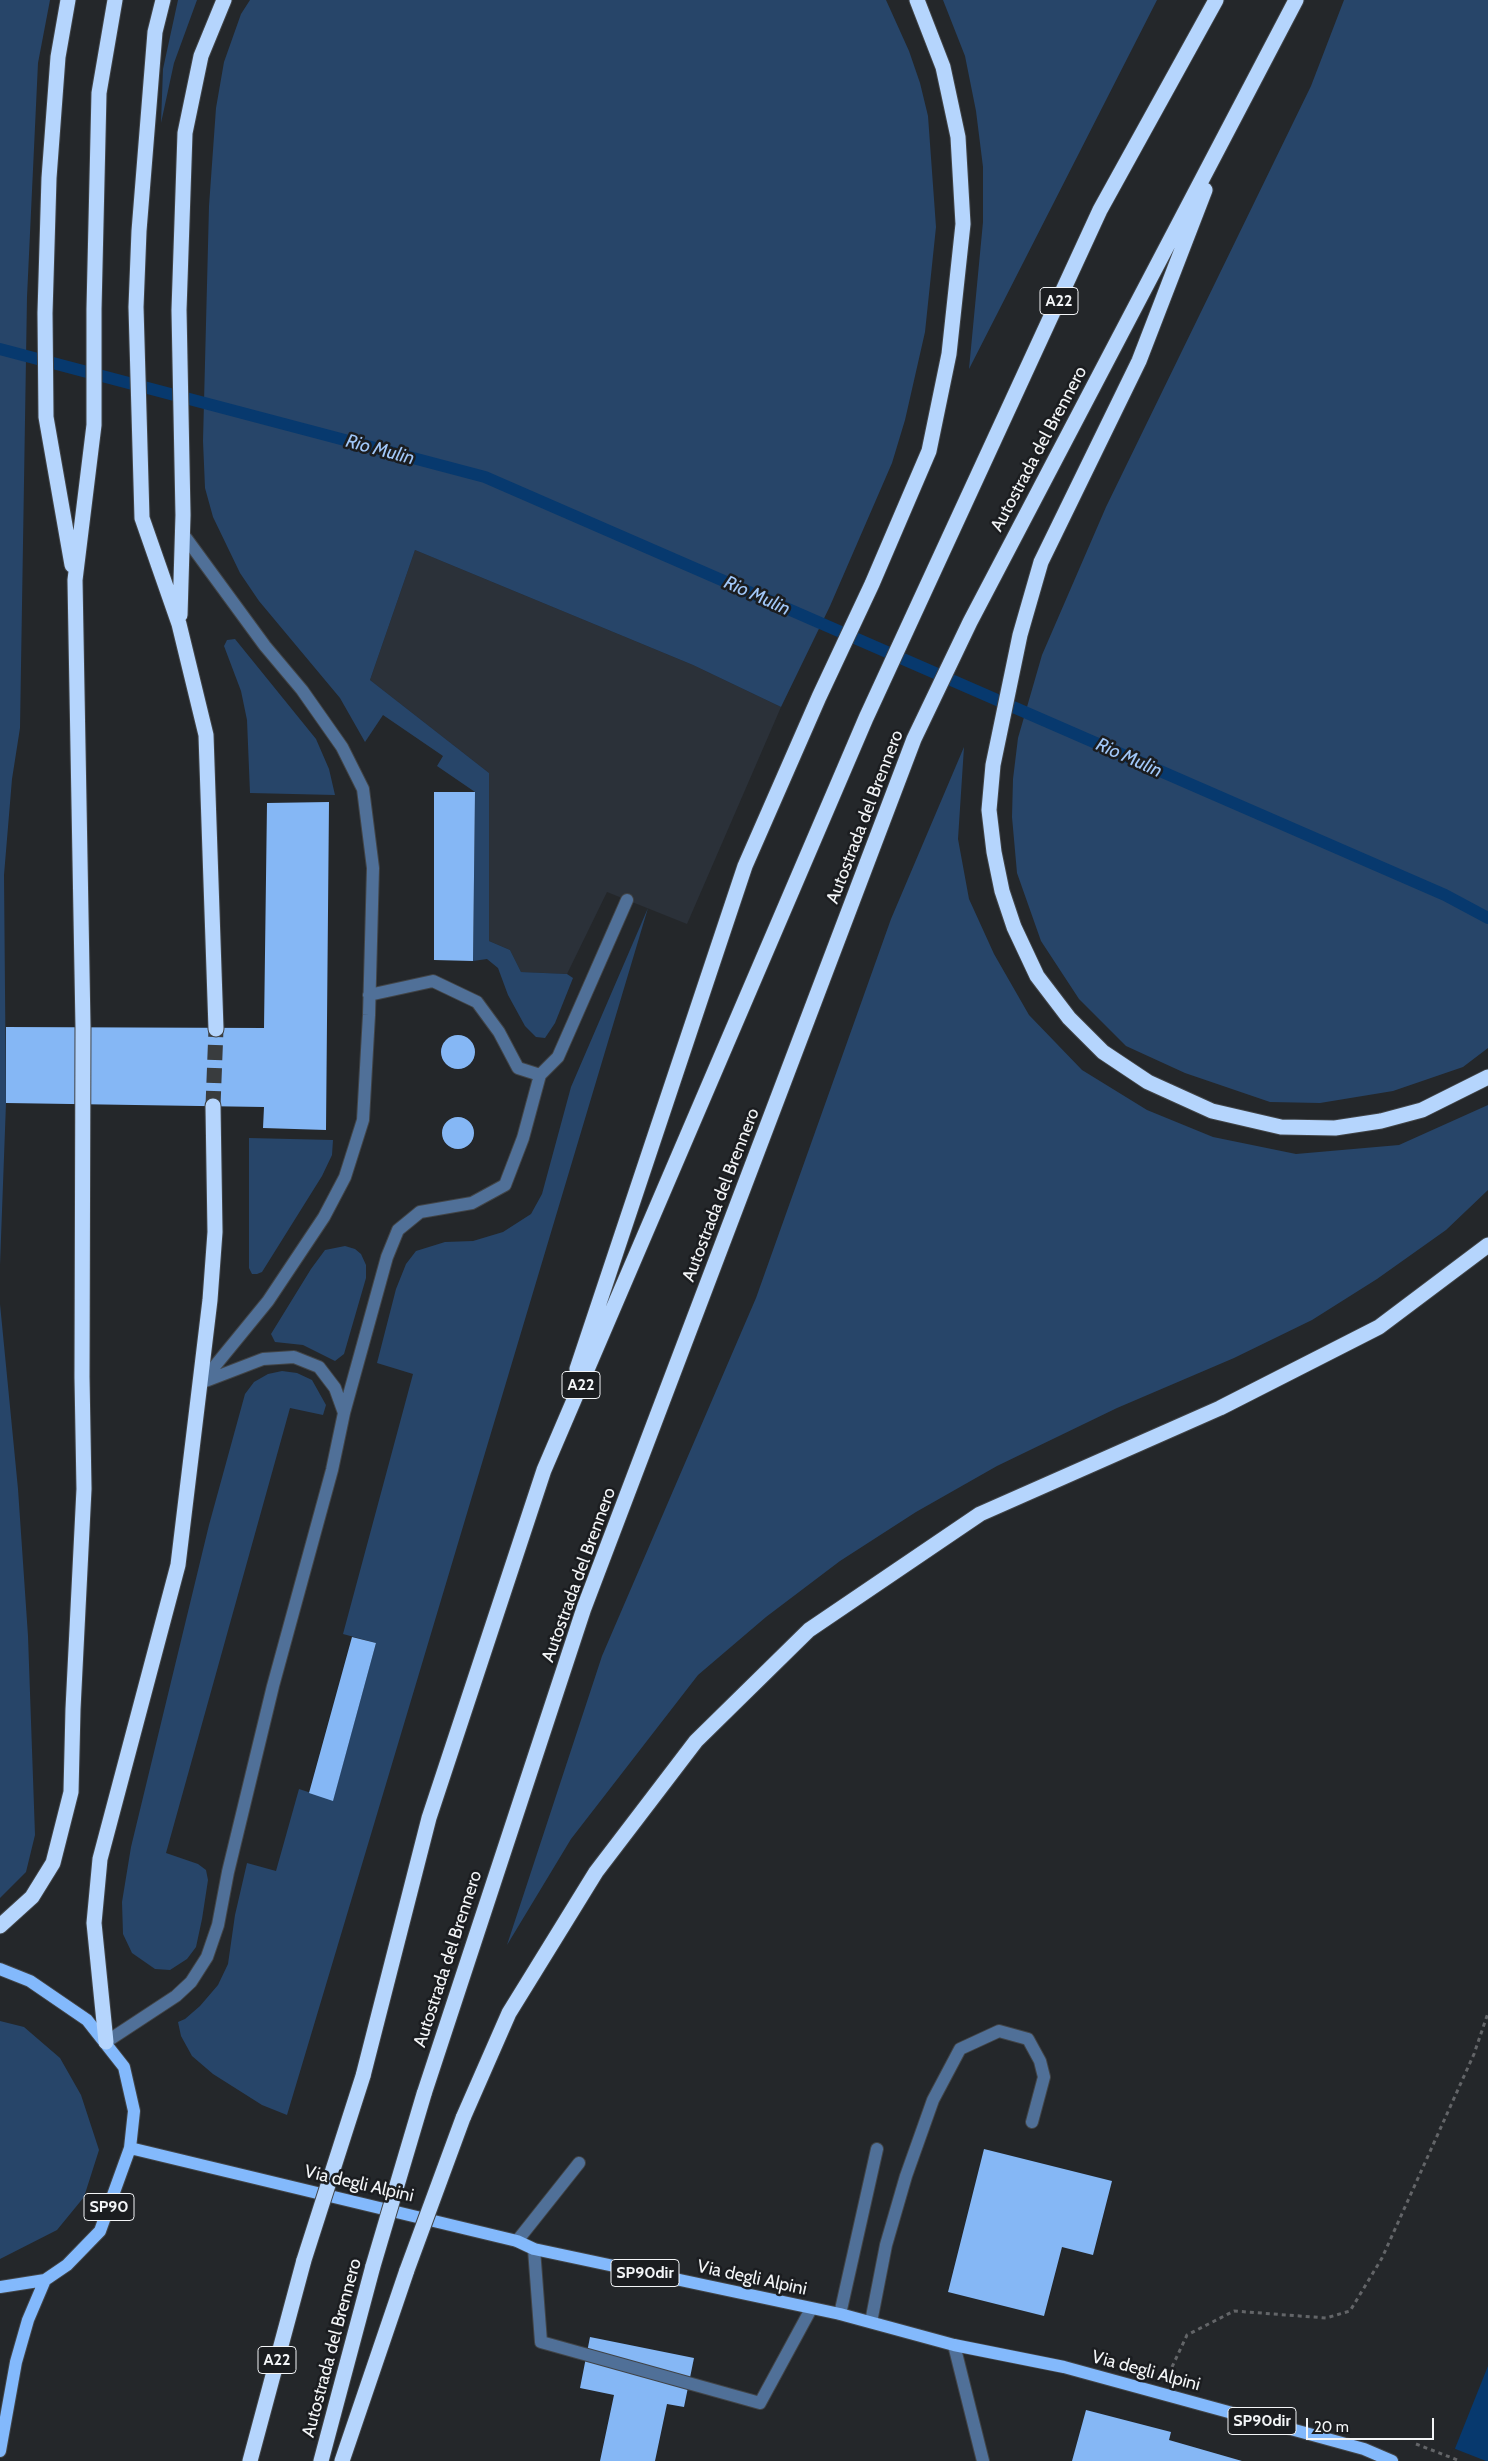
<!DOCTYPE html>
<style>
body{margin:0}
#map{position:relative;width:1488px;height:2461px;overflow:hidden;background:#24272a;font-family:Cabin,sans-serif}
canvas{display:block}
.scale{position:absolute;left:1306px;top:2418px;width:128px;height:22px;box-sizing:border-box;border:2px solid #f3f5f7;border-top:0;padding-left:6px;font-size:15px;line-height:18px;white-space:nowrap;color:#f3f5f7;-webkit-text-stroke:4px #1b1d20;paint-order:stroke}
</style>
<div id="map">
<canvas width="1488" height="2461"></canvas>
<div class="scale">20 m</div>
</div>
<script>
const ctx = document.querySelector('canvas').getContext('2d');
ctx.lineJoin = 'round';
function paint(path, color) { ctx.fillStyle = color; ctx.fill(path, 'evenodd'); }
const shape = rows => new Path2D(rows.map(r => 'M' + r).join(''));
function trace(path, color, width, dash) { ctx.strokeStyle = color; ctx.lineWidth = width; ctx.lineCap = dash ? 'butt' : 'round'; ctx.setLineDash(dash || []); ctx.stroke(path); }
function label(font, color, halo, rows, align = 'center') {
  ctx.font = font + ' Cabin,sans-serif'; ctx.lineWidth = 5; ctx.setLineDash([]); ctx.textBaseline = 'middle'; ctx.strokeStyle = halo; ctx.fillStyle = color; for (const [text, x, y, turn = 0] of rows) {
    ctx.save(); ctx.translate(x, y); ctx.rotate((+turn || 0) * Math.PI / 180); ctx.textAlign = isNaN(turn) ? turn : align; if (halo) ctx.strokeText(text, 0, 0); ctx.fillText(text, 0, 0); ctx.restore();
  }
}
paint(shape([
 [415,550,693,665,781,707,687,924,607,892,567,974,521,972,510,950,489,941,489,773,370,680]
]), '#2b3139');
paint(shape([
 [0,0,50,0,38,63,27,297,20,728,12,779,4,875,6,1103,0,1265],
 [178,0,197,0,174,63,161,123,163,69],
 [250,0,886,0,909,51,920,83,928,116,936,227,925,332,905,420,892,463,830,606,781,707,693,665,415,550,370,680,489,773,489,941,510,950,521,972,567,974,573,978,555,1023,545,1038,536,1037,525,1026,508,995,498,968,487,959,473,961,475,792,437,766,443,756,383,715,365,742,340,698,259,601,240,573,213,517,205,488,203,441,209,206,216,108,224,62,241,14],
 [943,0,1157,0,969,369,983,222,983,167,976,111,965,56],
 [1344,0,1488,0,1488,1048,1463,1067,1393,1091,1320,1103,1270,1102,1185,1073,1126,1046,1079,999,1041,941,1017,873,1012,817,1013,779,1018,738,1042,655,1106,507,1311,86],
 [235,639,316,739,329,769,335,795,250,793,247,720,241,691,224,646,227,640],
 [964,747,958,839,969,899,994,954,1029,1015,1082,1070,1147,1110,1213,1137,1296,1154,1399,1145,1488,1105,1488,1190,1446,1230,1377,1279,1312,1320,1234,1358,1117,1408,997,1466,916,1512,840,1561,766,1617,698,1675,571,1839,507,1945,602,1656,756,1298,891,919],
 [648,908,287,2115,262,2105,213,2074,192,2056,181,2036,178,2022,185,2019,200,2006,218,1985,228,1964,235,1915,247,1863,276,1871,299,1789,333,1800,376,1643,343,1634,413,1374,377,1363,396,1289,406,1264,416,1251,445,1242,473,1241,503,1232,531,1214,542,1194,571,1087],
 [249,1138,333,1140,332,1155,322,1176,262,1272,257,1274,252,1274,249,1268],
 [345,1246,355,1249,361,1254,366,1265,366,1278,344,1354,335,1361,303,1345,275,1342,271,1334,311,1269,325,1250],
 [0,1304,18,1489,28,1636,35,1835,26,1872,0,1898],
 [282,1371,297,1373,312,1380,326,1405,323,1415,290,1408,166,1853,198,1864,206,1870,208,1880,202,1919,196,1947,187,1959,170,1970,155,1969,132,1953,123,1934,122,1902,131,1847,209,1525,245,1394,254,1382,268,1374],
 [0,2021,24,2027,60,2058,81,2095,99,2150,84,2197,57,2230,0,2259]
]), '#274569');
paint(shape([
 [1488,2366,1488,2461,1450,2461]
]), '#07396e');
paint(shape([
 [1453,2448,1486,2461,1448,2461]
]), '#24272a');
trace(shape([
 [0,349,485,477,1445,895,1488,918]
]), '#07396e', 12);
paint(shape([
 [434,792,475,792,473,961,434,960],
 [329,802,326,1130,263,1128,264,1107,6,1103,6,1027,264,1028,267,803],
 '441 1052a17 17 0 1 1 34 0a17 17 0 1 1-34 0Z',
 '442 1133a16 16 0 1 1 32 0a16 16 0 1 1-32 0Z',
 [352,1637,376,1643,333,1801,309,1793],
 [984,2149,1112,2181,1093,2255,1062,2247,1044,2316,948,2292],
 [590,2337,694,2358,684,2407,667,2404,655,2461,600,2461,614,2395,580,2388],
 [1086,2410,1171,2432,1169,2440,1242,2461,1072,2461]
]), '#85b7f5');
trace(shape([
 [213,1106,216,1029]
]), '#393c3e', 15, [15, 8]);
const minor = shape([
 [183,534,265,646,302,690,342,747,363,789,373,868,369,1015,363,1120,345,1177,324,1217,268,1301,201,1383],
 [369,995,433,981,477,1002,499,1032,518,1068,540,1075,558,1057,627,900],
 [344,1413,387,1257,398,1230,420,1212,472,1203,505,1185,523,1138,540,1075],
 [106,2042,176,1996,191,1982,207,1957,218,1925,228,1872,273,1686,332,1470,344,1413,335,1388,319,1367,294,1357,263,1359,203,1382],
 [517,2241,579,2163],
 [534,2249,541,2342,760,2403,811,2309],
 [840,2314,877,2149],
 [871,2322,886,2245,906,2176,933,2100,960,2049,999,2031,1028,2039,1040,2061,1044,2077,1032,2122],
 [954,2345,983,2461]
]);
const major = shape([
 [0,1969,30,1981,87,2020,124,2067,134,2111,130,2148,100,2231,67,2265,45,2280,0,2287],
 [130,2148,517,2241,534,2249,840,2314,954,2345,1064,2367,1364,2449,1392,2461],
 [0,2451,16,2362,28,2320,45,2280]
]);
const highway = shape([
 [68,0,58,57,49,178,45,313,46,417,72,565],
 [163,0,155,32,139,231,136,307,142,518,179,624,206,735,216,1029],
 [1205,190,1139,361,1041,562,1020,635,993,765,989,810,994,852,1002,891,1014,927,1037,976,1069,1018,1103,1052,1148,1082,1212,1111,1281,1127,1335,1128,1381,1121,1422,1110,1488,1077],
 [180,615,183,515,179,310,185,133,201,56,224,0],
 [577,1369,745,866,819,697,872,584,929,451,949,354,963,224,958,137,943,67,917,0],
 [0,1926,32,1897,53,1863,71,1792,73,1709,84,1489,82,1377,83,1027,75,580,94,425,94,309,99,93,115,0],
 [106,2042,94,1923,100,1859,178,1565,210,1300,215,1232,213,1106],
 [363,2076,429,1818,544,1470,866,718,1100,210,1216,0],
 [424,2094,584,1608,914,739,970,622,1296,0],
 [463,2118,509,2013,596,1872,696,1741,809,1630,980,1514,1220,1408,1379,1327,1488,1245],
 [250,2461,304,2260],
 [321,2461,373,2266],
 [342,2461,407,2270]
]);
trace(minor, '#414447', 14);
trace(major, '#414447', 14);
trace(highway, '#414447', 17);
trace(shape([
 [1172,2367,1187,2335,1234,2311,1326,2318,1350,2311,1382,2258,1474,2054,1488,2013],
 [1416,2444,1460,2461]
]), '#636568', 3, [4, 4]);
trace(minor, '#507098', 12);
trace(major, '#83b9fc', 12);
trace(highway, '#b5d5fd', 15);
const highwayBridge = shape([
 [304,2260,363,2076],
 [373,2266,424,2094],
 [407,2270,463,2118]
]);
trace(highwayBridge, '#414447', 17, []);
trace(highwayBridge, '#b5d5fd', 15);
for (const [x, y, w] of [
 [1059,301,38],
 [581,1385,38],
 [109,2207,50],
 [645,2273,68],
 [277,2360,38],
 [1262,2421,68]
]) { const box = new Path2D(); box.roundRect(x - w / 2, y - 13.5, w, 27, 4); ctx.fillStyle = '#1b1d20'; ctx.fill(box); trace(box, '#f3f5f7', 1); }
label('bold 16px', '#f3f5f7', null, [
 ["A22",1059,301],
 ["A22",581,1385],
 ["SP90",109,2207],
 ["SP90dir",645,2273],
 ["A22",277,2360],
 ["SP90dir",1262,2421]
]);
label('18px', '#f3f5f7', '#1b1d20', [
 ["Autostrada del Brennero",1039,449,-62],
 ["Autostrada del Brennero",865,817,-69],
 ["Autostrada del Brennero",721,1195,-69],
 ["Autostrada del Brennero",579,1575,-70],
 ["Autostrada del Brennero",448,1959,-72],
 ["Via degli Alpini",359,2184,13],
 ["Via degli Alpini",752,2278,12],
 ["Autostrada del Brennero",332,2348,-75],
 ["Via degli Alpini",1146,2371,15]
]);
label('italic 19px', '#a2c8f9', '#1b1d20', [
 ["Rio Mulin",380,450,15],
 ["Rio Mulin",757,596,24],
 ["Rio Mulin",1129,758,24]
]);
</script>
